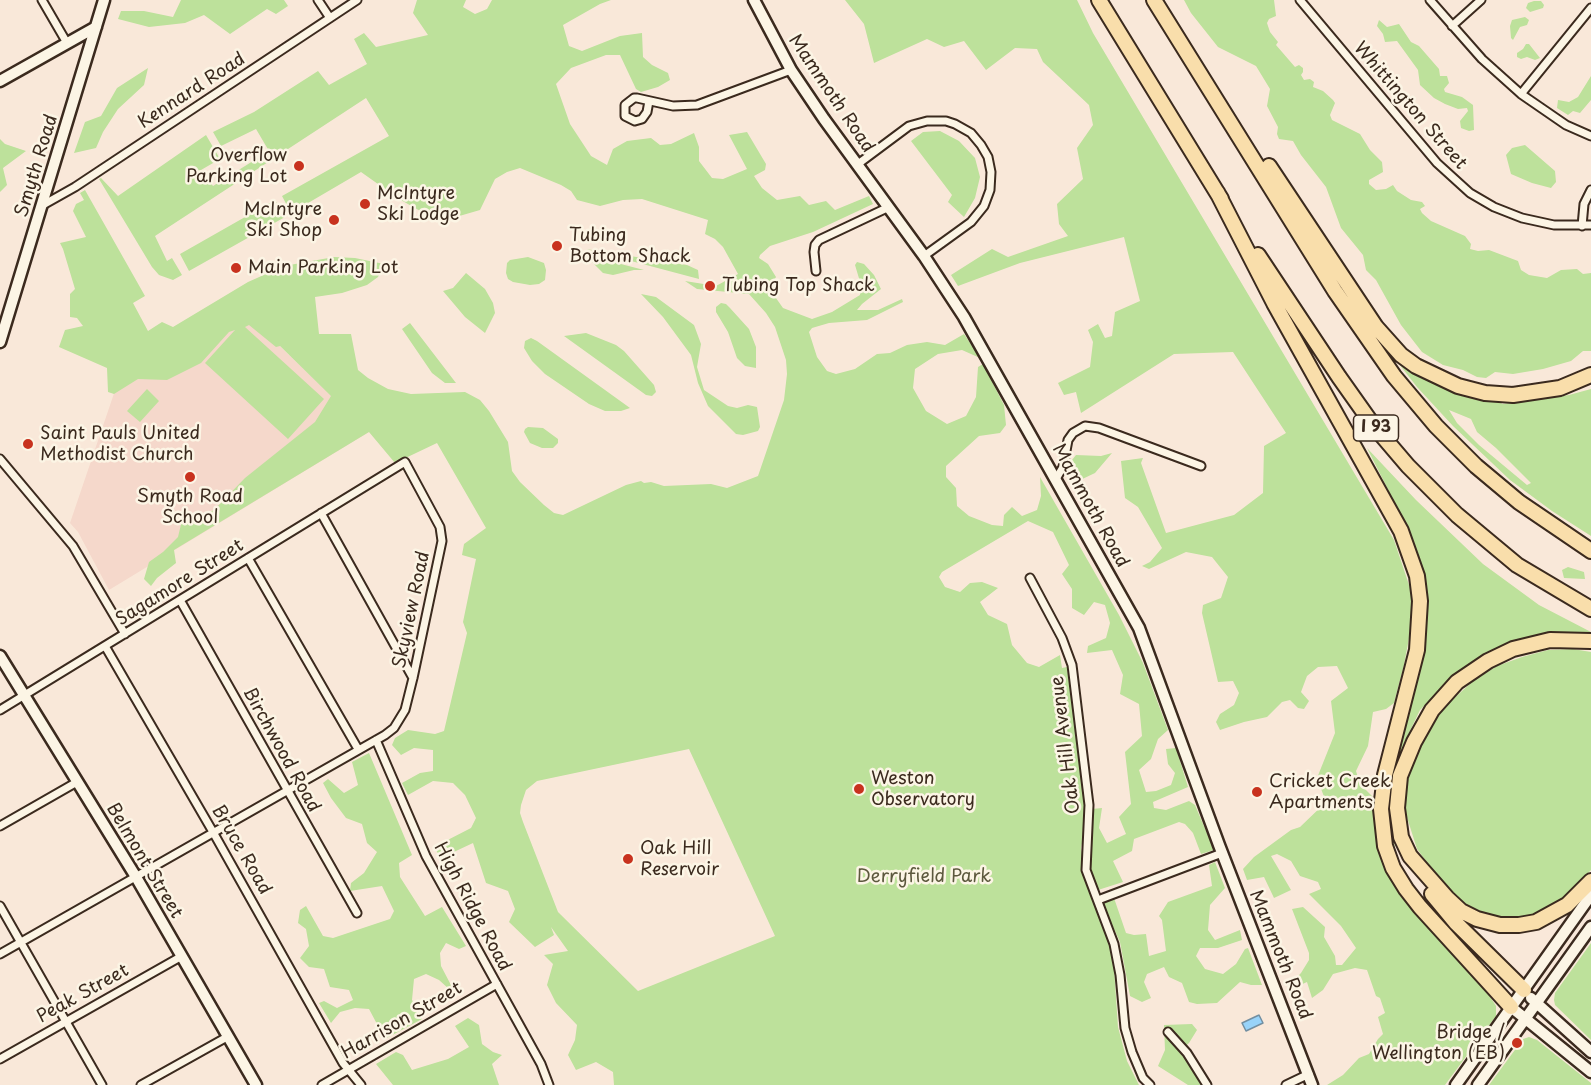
<!DOCTYPE html>
<style>
body{margin:0}
canvas{display:block;background:#f9e8d9}
</style>
<canvas width="1591" height="1085"></canvas>
<script>
const ctx = document.querySelector('canvas').getContext('2d');
ctx.lineJoin = 'round';
function paint(path, color) { ctx.fillStyle = color; ctx.fill(path, 'evenodd'); }
const shape = rows => new Path2D(rows.map(r => 'M' + r).join(''));
function trace(path, color, width, dash) { ctx.strokeStyle = color; ctx.lineWidth = width; ctx.lineCap = dash ? 'butt' : 'round'; ctx.setLineDash(dash || []); ctx.stroke(path); }
function label(font, color, halo, rows, align = 'center') {
  ctx.font = font + ' "Playpen Sans",sans-serif'; ctx.lineWidth = 5; ctx.setLineDash([]); ctx.textBaseline = 'middle'; ctx.strokeStyle = halo; ctx.fillStyle = color; for (const [text, x, y, turn = 0] of rows) {
    ctx.save(); ctx.translate(x, y); ctx.rotate((+turn || 0) * Math.PI / 180); ctx.textAlign = isNaN(turn) ? turn : align; if (halo) ctx.strokeText(text, 0, 0); ctx.fillText(text, 0, 0); ctx.restore();
  }
}
paint(shape([
 [237,305,369,432,109,590,78,532,70,523,124,364]
]), '#f5d8cb');
paint(shape([
 [181,0,284,0,288,6,276,14,267,9,230,34,204,15,185,23,149,27,118,19,121,11,144,11,173,17],
 [417,0,466,0,463,7,475,14,487,9,492,0,611,0,600,4,563,25,569,46,582,51,620,36,642,33,643,57,652,65,668,73,670,80,658,87,641,92,636,89,620,55,606,55,571,68,556,84,570,124,591,156,607,165,613,149,627,141,651,138,660,145,671,144,694,133,699,147,699,161,712,178,723,179,747,169,729,135,747,132,766,164,765,170,754,176,762,188,777,200,800,196,809,205,826,201,835,210,869,196,873,204,813,232,770,246,760,255,759,258,768,264,776,277,771,285,771,291,783,308,812,319,832,312,860,295,861,285,855,265,857,262,864,264,874,275,881,289,862,304,857,310,878,310,902,299,903,302,867,320,829,323,812,328,809,332,817,357,827,371,836,374,855,369,877,354,890,353,907,345,927,342,945,345,964,334,980,358,962,350,938,354,915,369,913,388,926,411,947,424,966,416,976,397,978,367,983,364,1004,405,1006,425,1000,433,979,436,946,466,946,477,956,488,957,506,969,516,992,525,1003,526,1004,515,1012,507,1022,516,1037,510,1041,496,1040,477,1119,615,1143,663,1168,730,1158,739,1151,759,1139,770,1146,792,1156,791,1171,785,1175,773,1168,764,1166,749,1176,748,1188,787,1153,802,1154,808,1166,810,1189,801,1195,805,1214,850,1201,854,1193,833,1185,824,1179,822,1134,839,1132,851,1113,861,1123,882,1098,890,1088,866,1091,840,1092,809,1102,808,1099,828,1107,843,1126,834,1119,817,1131,804,1125,752,1142,736,1139,704,1120,694,1123,675,1112,650,1087,653,1088,646,1106,638,1110,623,1105,605,1094,602,1084,615,1072,608,1072,589,1062,574,1069,565,1053,532,1028,521,942,572,939,577,945,587,960,592,970,583,982,582,998,588,980,602,988,615,1007,624,1012,645,1027,663,1039,667,1060,655,1062,668,1067,667,1086,808,1085,829,1081,848,1085,876,1109,940,1114,968,1118,1027,1127,1061,1139,1085,614,1085,613,1072,596,1062,576,1070,568,1055,575,1040,577,1025,556,1003,547,985,553,964,544,955,568,951,551,927,554,935,535,947,509,922,515,909,508,891,486,883,473,843,441,858,434,847,471,828,476,818,465,795,453,783,433,781,408,795,402,783,420,773,433,771,433,750,414,748,401,755,392,745,395,738,408,730,435,734,444,731,467,633,463,622,476,559,462,555,464,544,486,528,437,443,395,463,369,432,174,550,176,563,157,578,151,586,144,579,149,562,163,552,178,537,183,516,205,514,214,510,245,478,315,422,331,396,280,346,276,347,249,325,245,327,324,399,288,439,205,363,235,330,229,332,201,363,167,380,138,379,114,394,108,392,107,368,59,347,65,330,83,326,77,318,70,317,70,294,75,289,63,249,60,243,86,237,73,211,76,204,84,200,80,193,85,190,145,296,133,303,148,331,162,322,173,327,248,282,284,266,334,257,355,258,384,264,378,277,367,285,342,293,315,297,319,334,351,334,358,370,368,378,388,389,411,394,465,392,480,400,489,411,508,442,512,471,520,482,544,505,554,513,563,515,626,485,641,481,644,483,651,482,664,486,711,484,727,488,758,476,784,400,787,374,786,360,775,327,766,313,749,294,697,289,685,281,716,286,738,274,723,247,715,239,705,234,708,220,642,199,623,200,600,206,577,200,571,191,561,185,520,168,507,172,495,179,480,210,449,219,431,217,399,199,361,172,291,213,282,196,389,136,366,98,155,236,167,261,172,258,182,275,173,280,159,275,152,267,99,179,101,178,118,196,206,135,220,159,201,170,213,186,269,151,256,129,221,146,213,132,254,112,318,71,329,85,367,64,354,39,364,33,376,47,428,35,413,13],
 [689,749,775,936,638,991,558,912,523,822,520,813,521,805,526,790,537,781],
 [845,0,1077,0,1093,33,1394,540,1411,591,1412,622,1404,665,1394,703,1386,709,1373,712,1368,746,1356,771,1360,784,1374,798,1375,826,1378,847,1416,911,1485,989,1496,1006,1496,1016,1445,1085,1327,1085,1343,1075,1359,1058,1369,1054,1378,1039,1383,1034,1378,1017,1385,1013,1380,998,1376,996,1367,970,1355,968,1333,974,1323,990,1312,998,1307,982,1289,990,1288,986,1301,973,1309,960,1309,953,1292,909,1303,907,1325,927,1324,937,1335,956,1336,965,1342,965,1356,948,1341,926,1309,894,1321,889,1318,882,1300,876,1291,861,1277,854,1271,856,1291,890,1274,898,1264,877,1247,880,1243,869,1254,857,1291,830,1300,827,1326,802,1317,778,1335,733,1331,701,1348,688,1337,666,1318,667,1307,676,1301,692,1309,701,1304,709,1298,708,1290,700,1282,702,1267,717,1244,722,1220,730,1216,722,1220,714,1234,705,1239,693,1233,681,1218,682,1202,613,1203,605,1221,598,1228,577,1212,557,1186,552,1149,569,1142,566,1150,562,1162,548,1138,507,1125,498,1121,461,1143,458,1141,463,1166,533,1234,515,1263,493,1264,446,1286,433,1233,352,1174,354,1081,413,1076,392,1064,395,1058,383,1090,367,1093,342,1088,330,1098,324,1105,338,1112,336,1115,312,1140,301,1124,237,1020,263,958,286,951,275,992,249,1008,257,1068,236,1059,224,1057,204,1083,179,1077,148,1093,125,1089,105,1043,62,1037,49,1015,48,986,70,964,41,944,47,927,39,874,63,864,24],
 [1184,0,1274,0,1276,16,1269,19,1267,23,1270,32,1278,42,1276,45,1295,67,1299,65,1303,68,1303,72,1301,75,1304,80,1310,79,1314,82,1313,87,1323,91,1333,100,1335,103,1330,115,1332,120,1360,134,1370,150,1382,162,1383,172,1369,180,1369,184,1376,190,1386,189,1393,185,1397,191,1411,200,1422,202,1425,206,1420,209,1422,213,1431,221,1465,236,1471,244,1470,249,1478,251,1489,250,1518,261,1521,270,1529,275,1547,278,1561,270,1577,269,1583,274,1591,273,1591,351,1583,351,1571,361,1543,369,1513,374,1495,372,1486,378,1477,377,1463,370,1443,365,1422,352,1401,325,1376,280,1366,270,1363,255,1341,228,1326,187,1301,155,1293,141,1279,139,1277,134,1278,127,1267,106,1270,89,1256,66,1218,47,1191,13],
 [1534,1,1541,1,1544,5,1543,8,1530,12,1526,8,1528,3],
 [1525,17,1529,20,1527,25,1520,27,1513,40,1511,38,1510,26,1512,20],
 [1379,20,1387,27,1399,24,1411,42,1419,46,1439,69,1440,76,1447,76,1449,83,1444,89,1445,92,1462,97,1473,105,1474,130,1469,131,1461,128,1460,121,1468,111,1467,108,1458,109,1445,104,1434,98,1420,85,1418,70,1397,41,1385,42,1383,34,1377,26],
 [1526,44,1529,44,1540,58,1535,60,1527,57,1521,59,1517,57,1517,53,1523,49],
 [148,68,144,85,118,109,103,132,96,148,74,153,85,122,101,116,117,88],
 [1591,76,1591,100,1580,113,1573,111,1568,115,1557,108,1558,100,1569,102,1578,97],
 [940,131,959,141,975,158,980,177,975,198,964,217,948,202,952,195,911,141,923,132],
 [0,139,5,144,26,151,3,168,7,185,0,192],
 [1525,145,1555,171,1556,182,1551,188,1532,183,1511,174,1506,155,1512,148],
 [275,200,285,217,189,271,180,254],
 [586,249,687,265,698,270,699,279],
 [571,251,644,270,634,270,613,275,603,273,590,260],
 [528,257,544,263,546,270,545,280,539,284,530,285,513,282,508,279,506,273,507,263,510,260],
 [466,273,485,289,493,303,495,313,485,333,465,317,443,291,453,288],
 [641,294,656,297,694,325,701,344,697,367,704,390,728,406,737,408,748,405,757,407,760,427,758,431,743,435,736,434,708,406,698,383,691,355,663,317],
 [721,303,726,304,730,308,749,329,756,347,756,368,745,366,737,358,728,332,716,312,716,307],
 [410,323,456,383,445,383,432,373,402,329],
 [586,333,616,345,624,351,654,385,656,392,652,396,646,395,564,336],
 [531,338,537,341,630,408,621,411,605,411,589,404,545,374,532,361,524,348,525,341],
 [1393,354,1420,375,1446,388,1500,401,1502,404,1569,395,1591,389,1591,536,1552,511,1510,480,1453,426,1417,387,1392,355],
 [1449,410,1471,419,1477,432,1496,448,1531,483,1527,485,1479,445,1457,423],
 [147,389,159,401,140,422,127,411],
 [528,427,543,428,558,439,558,443,553,448,542,448,530,443,524,432,525,429],
 [1367,448,1416,500,1483,564,1539,605,1591,632,1560,633,1525,639,1482,656,1452,677,1420,710,1407,737,1392,785,1391,819,1396,856,1386,830,1385,795,1421,662,1428,610,1414,541],
 [1112,453,1095,473,1076,482,1067,481,1072,460,1076,455,1101,456],
 [1568,567,1584,572,1585,579,1564,578,1562,570],
 [1573,649,1591,652,1591,870,1571,892,1547,910,1527,918,1508,920,1482,914,1452,896,1417,849,1405,811,1406,780,1423,733,1451,701,1473,681,1497,666,1522,657,1548,650],
 [369,753,412,855,399,863,400,877,425,916,442,907,466,946,459,949,446,943,440,953,441,966,452,987,449,989,439,980,426,974,414,979,412,1000,422,1019,385,1039,369,1009,355,1008,340,1012,331,1023,319,1003,324,1001,337,1008,353,1000,349,990,330,987,324,969,309,967,300,958,309,946,306,929,298,923,300,910,306,906,323,936,333,938,390,919,394,911,382,886,350,891,351,883,364,873,377,852,367,843,362,824,346,818,331,798,323,783,328,779,344,793,358,785,352,762],
 [1215,862,1225,888,1210,905,1208,930,1215,940,1240,930,1242,940,1218,948,1200,948,1196,956,1205,969,1223,974,1236,964,1245,949,1248,948,1262,985,1251,985,1240,982,1217,1003,1197,1004,1189,1002,1182,983,1169,977,1164,967,1147,974,1144,982,1151,998,1142,1002,1130,996,1120,942,1102,902,1114,898,1126,933,1134,935,1146,934,1149,956,1166,951,1162,920,1159,916,1168,902,1212,886,1209,865],
 [1591,943,1591,1040,1555,1005,1554,1000,1555,993],
 [468,1018,479,1025,482,1044,493,1052,502,1055,492,1064,499,1085,393,1085,376,1064,396,1052,403,1055,412,1070,448,1059,469,1047,455,1026],
 [1192,1024,1197,1030,1189,1043,1179,1052,1190,1063,1203,1085,1188,1085,1158,1066,1165,1050,1164,1025],
 [1529,1037,1537,1040,1591,1083,1591,1085,1489,1085,1523,1039]
]), '#bde19b');
const water = shape([
 [1259,1015,1263,1023,1246,1031,1242,1023,1259,1015]
]);
paint(water, '#98d3f9');
trace(water, '#738fa1', 1.5);
const street = shape([
 [42,0,67,43],
 [318,0,330,18],
 [1300,0,1437,163,1470,193,1494,207,1522,218,1554,225,1591,225],
 [1430,0,1482,59,1521,94,1566,125,1591,136],
 [1452,26,1481,0],
 [1521,94,1591,8],
 [649,101,647,112,642,119,635,121,625,116,625,105,634,98,637,98,673,106,697,105,791,70],
 [858,164,909,126,927,121,946,121,955,124,971,133,981,145,988,157,991,172,990,190,984,206,971,222,924,256],
 [43,205,75,187,357,0],
 [1582,226,1584,204,1591,190],
 [816,271,814,252,815,245,819,240,889,207],
 [0,459,73,546,125,634],
 [1056,479,1063,467,1068,440,1073,433,1085,426,1099,428,1201,466],
 [321,513,413,678],
 [248,558,358,749],
 [1030,578,1062,638,1072,665,1089,805,1086,870,1114,944,1120,975,1125,1028,1132,1052,1143,1078,1150,1085],
 [180,600,357,913],
 [105,646,213,832,343,1063,361,1085],
 [0,710,405,462,440,527,442,541,413,678,405,710,394,728,385,735,0,954],
 [376,740,426,856,541,1064,549,1085],
 [0,826,77,782],
 [1098,900,1222,853],
 [0,906,102,1085],
 [1168,1032,1187,1053,1207,1085],
 [0,1059,182,956],
 [141,1085,227,1037],
 [322,1085,497,984],
 [1286,1085,1309,1074]
]);
const secondary = shape([
 [754,0,791,70,824,119,924,256,964,317,1139,628,1219,845,1312,1085],
 [0,81,96,27],
 [0,342,104,0],
 [0,656,136,877,256,1085],
 [1531,998,1591,1052],
 [1511,1007,1591,1072],
 [1456,1085,1591,895],
 [1478,1085,1591,927]
]);
const highway = shape([
 [1099,0,1221,199],
 [1154,0,1335,291,1394,376,1436,426,1476,466,1519,502,1591,551],
 [1269,166,1376,327,1401,355,1416,366,1458,386,1485,393,1513,395,1560,388,1591,375],
 [1217,192,1274,303,1401,531,1417,576,1420,601,1417,650,1385,775,1381,809,1385,846,1393,868,1406,889,1420,907,1511,1007],
 [1258,255,1339,377,1373,425,1408,466,1457,515,1517,565,1591,609],
 [1591,641,1550,640,1513,649,1488,661,1457,682,1432,710,1414,742,1400,776,1397,808,1401,837,1410,856,1447,898,1461,911,1477,919,1500,925,1519,925,1536,922,1567,905,1591,881],
 [1432,894,1456,923,1524,990]
]);
trace(street, '#3b2a1e', 11);
trace(secondary, '#3b2a1e', 15);
trace(highway, '#3b2a1e', 18);
trace(street, '#fcf5e5', 7);
trace(secondary, '#fcf5e5', 10);
trace(highway, '#f9deab', 14);
for (const [x, y, r, color] of [
 [299,166,6,"#c8321e"],
 [365,204,6,"#c8321e"],
 [334,220,6,"#c8321e"],
 [557,246,6,"#c8321e"],
 [236,268,6,"#c8321e"],
 [710,286,6,"#c8321e"],
 [28,444,6,"#c8321e"],
 [190,477,6,"#c8321e"],
 [859,789,6,"#c8321e"],
 [1257,792,6,"#c8321e"],
 [628,859,6,"#c8321e"],
 [1517,1043,6,"#c8321e"]
]) { const dot = new Path2D(); dot.arc(x, y, r, 0, 2 * Math.PI); ctx.fillStyle = color; ctx.fill(dot); trace(dot, '#fcf5e5', 2); }
for (const [x, y, w] of [
 [1376,428,45]
]) { const box = new Path2D(); box.roundRect(x - w / 2, y - 13, w, 26, 4.5); ctx.fillStyle = '#fcf5e5'; ctx.fill(box); trace(box, '#3b2a1e', 1.5); }
label('bold 16px', '#3b2a1e', null, [
 ["I 93",1376,428]
]);
label('18px', '#3b2a1e', '#fcf5e5', [
 ["Kennard Road",192,91,-33],
 ["Mammoth Road",831,94,56],
 ["Whittington Street",1410,106,49],
 ["Smyth Road",37,166,-73],
 ["Mammoth Road",1090,506,61],
 ["Sagamore Street",180,583,-32],
 ["Skyview Road",412,610,-78],
 ["Oak Hill Avenue",1066,745,-97],
 ["Birchwood Road",281,750,61],
 ["Bruce Road",241,850,60],
 ["Belmont Street",144,861,59],
 ["High Ridge Road",472,907,62],
 ["Mammoth Road",1280,955,68],
 ["Peak Street",83,994,-29],
 ["Harrison Street",402,1021,-30]
]);
label('18px', '#3b2a1e', '#fcf5e5', [
 ["Overflow",287,156,"right"],
 ["Parking Lot",287,177,"right"],
 ["McIntyre",377,194],
 ["Ski Lodge",377,215],
 ["McIntyre",322,210,"right"],
 ["Ski Shop",322,231,"right"],
 ["Tubing",569,236],
 ["Bottom Shack",569,257],
 ["Main Parking Lot",248,268],
 ["Tubing Top Shack",722,286],
 ["Saint Pauls United",40,434],
 ["Methodist Church",40,455],
 ["Smyth Road",190,497,"center"],
 ["School",190,518,"center"],
 ["Weston",871,779],
 ["Observatory",871,800],
 ["Cricket Creek",1269,782],
 ["Apartments",1269,803],
 ["Oak Hill",640,849],
 ["Reservoir",640,870],
 ["Bridge /",1505,1033,"right"],
 ["Wellington (EB)",1505,1054,"right"]
], 'left');
label('18px', '#5c583d', '#fcf5e5', [
 ["Derryfield Park",924,877]
]);
</script>
